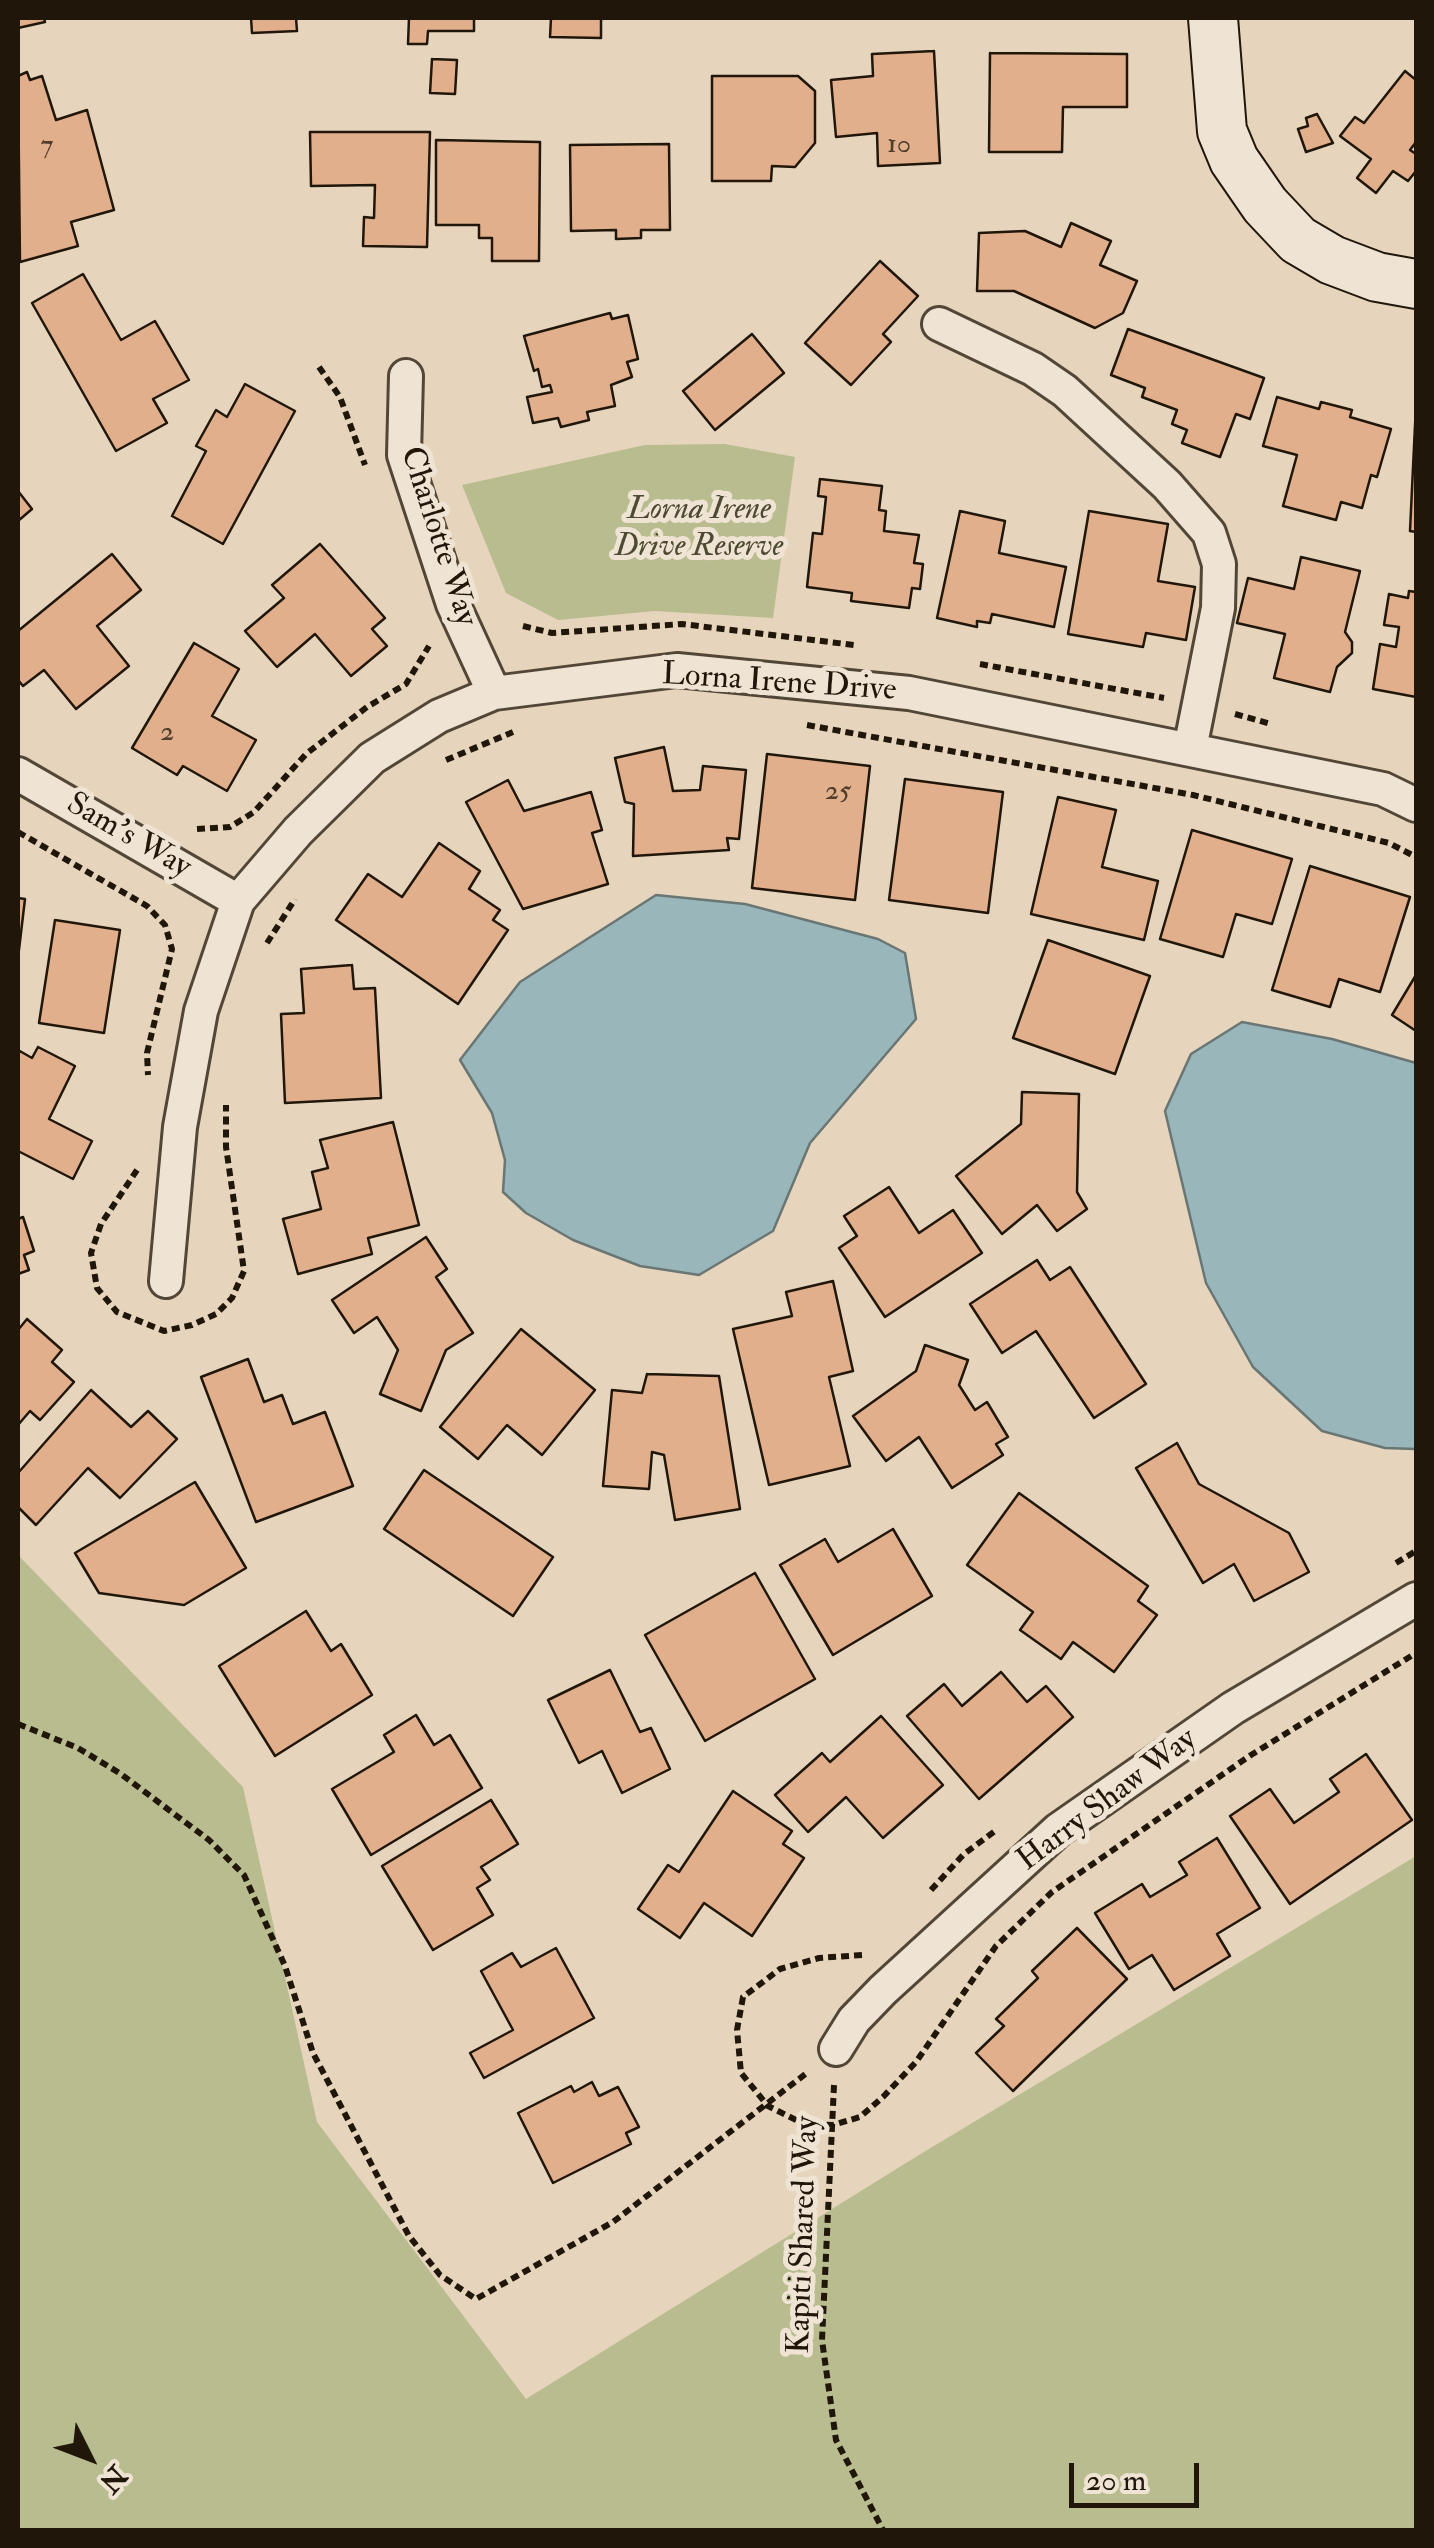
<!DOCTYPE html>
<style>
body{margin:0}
#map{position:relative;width:1434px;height:2548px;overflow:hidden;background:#e6d5bc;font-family:"IM FELL Double Pica",serif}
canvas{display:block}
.frame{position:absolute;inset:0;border:20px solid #20170a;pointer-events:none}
.north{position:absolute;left:40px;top:2408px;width:100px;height:100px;-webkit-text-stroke:8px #efe4d3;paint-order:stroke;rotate:132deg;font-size:28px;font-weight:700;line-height:40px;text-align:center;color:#20170a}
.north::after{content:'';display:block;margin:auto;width:35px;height:45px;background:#20170a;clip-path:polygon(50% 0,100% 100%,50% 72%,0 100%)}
.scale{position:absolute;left:1069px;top:2463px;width:130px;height:45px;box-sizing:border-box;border:5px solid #20170a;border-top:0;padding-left:12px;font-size:30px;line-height:35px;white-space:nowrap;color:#20170a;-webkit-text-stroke:8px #efe4d3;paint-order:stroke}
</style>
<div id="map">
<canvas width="1434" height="2548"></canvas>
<div class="frame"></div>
<div class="north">N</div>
<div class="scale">20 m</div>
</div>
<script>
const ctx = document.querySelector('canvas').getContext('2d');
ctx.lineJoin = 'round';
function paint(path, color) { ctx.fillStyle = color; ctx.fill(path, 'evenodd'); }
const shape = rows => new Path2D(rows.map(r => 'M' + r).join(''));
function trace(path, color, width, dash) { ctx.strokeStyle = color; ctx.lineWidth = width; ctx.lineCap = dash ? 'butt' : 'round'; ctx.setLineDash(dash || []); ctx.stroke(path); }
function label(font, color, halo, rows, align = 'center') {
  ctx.font = font + ' "IM FELL Double Pica",serif'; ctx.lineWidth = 10; ctx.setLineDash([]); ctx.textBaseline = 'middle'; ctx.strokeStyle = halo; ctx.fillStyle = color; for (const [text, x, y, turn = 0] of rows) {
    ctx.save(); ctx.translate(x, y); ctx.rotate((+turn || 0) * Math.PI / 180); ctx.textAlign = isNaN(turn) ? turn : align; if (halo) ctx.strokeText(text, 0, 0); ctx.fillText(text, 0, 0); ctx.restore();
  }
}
paint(shape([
 [725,444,795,457,773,618,655,611,558,620,506,593,462,485,645,445],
 [18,1555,243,1787,317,2122,526,2399,914,2158,1416,1856,1416,2530,18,2530]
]), '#b8bc8e');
const water = shape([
 [656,895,745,904,878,939,905,953,916,1019,810,1143,773,1231,699,1275,640,1266,573,1240,526,1213,503,1192,505,1160,492,1113,460,1060,520,982,656,895],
 [1242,1022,1332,1039,1416,1063,1416,1449,1385,1448,1322,1431,1253,1367,1206,1283,1165,1111,1191,1054,1242,1022]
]);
paint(water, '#99b6ba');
trace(water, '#697674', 2.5);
const building = shape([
 [18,18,44,18,45,22,18,28,18,18],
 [251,18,296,18,297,31,252,33,251,18],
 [409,18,474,18,474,31,428,31,427,44,408,44,409,18],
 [541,18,615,18,601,19,601,38,550,37,551,18,541,18],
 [934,51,940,163,878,166,877,133,836,137,831,80,873,76,872,54,934,51],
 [990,53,1127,54,1127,107,1063,107,1062,152,989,152,990,53],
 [432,59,457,60,455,94,430,93,432,59],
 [1405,71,1416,80,1416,142,1410,150,1416,154,1416,171,1408,181,1393,171,1376,193,1357,178,1371,159,1340,136,1355,117,1364,123,1405,71],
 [27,72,30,80,42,76,56,120,87,110,114,210,71,222,78,246,20,262,18,76,27,72],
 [712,76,798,76,815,91,815,143,795,167,772,166,771,181,712,181,712,76],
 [1317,114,1333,143,1306,152,1298,129,1308,126,1306,118,1317,114],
 [310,132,430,132,427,247,363,246,364,217,374,218,375,185,311,186,310,132],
 [436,140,540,142,539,261,492,261,492,238,479,238,479,225,436,225,436,140],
 [669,144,670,230,641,230,641,238,616,239,616,230,571,231,570,145,669,144],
 [1071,223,1111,241,1100,265,1137,281,1123,313,1095,328,1014,291,977,291,979,233,1025,231,1061,247,1071,223],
 [880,261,918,296,883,334,891,342,851,385,805,343,880,261],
 [83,274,121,340,155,321,189,380,153,399,167,423,116,451,32,303,83,274],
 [610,313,612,319,628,315,638,359,627,362,632,377,611,385,615,406,587,412,589,420,561,427,558,418,533,423,527,397,552,392,550,385,542,387,538,369,534,371,524,336,610,313],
 [1128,329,1264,378,1250,419,1236,414,1220,457,1182,443,1187,430,1172,424,1177,410,1142,397,1145,388,1111,375,1128,329],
 [752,334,784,373,715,430,683,391,752,334],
 [245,384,295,411,223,544,172,516,206,451,196,446,216,410,227,417,245,384],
 [1277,397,1319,409,1321,402,1352,410,1350,417,1391,429,1377,477,1371,475,1362,508,1341,502,1336,520,1283,506,1297,455,1263,446,1277,397],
 [1416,404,1416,532,1410,531,1416,404],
 [820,479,882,486,879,510,886,511,884,531,919,535,914,563,923,564,920,589,912,588,909,608,851,601,852,593,807,587,813,533,822,534,826,497,818,496,820,479],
 [18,491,32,509,18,521,18,491],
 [960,511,1005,521,999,553,1066,567,1054,627,992,614,990,623,977,621,977,627,937,618,960,511],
 [1089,511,1168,524,1158,581,1195,587,1186,640,1146,633,1143,647,1068,634,1089,511],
 [320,544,385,618,372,629,387,646,351,676,315,634,277,667,245,631,284,598,272,585,320,544],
 [112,554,141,590,97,626,129,666,76,709,44,670,23,686,18,680,18,631,112,554],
 [1301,557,1360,571,1345,632,1352,642,1352,653,1337,667,1330,692,1274,678,1285,634,1237,623,1248,578,1294,589,1301,557],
 [1409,591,1416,592,1416,697,1373,689,1380,644,1396,647,1399,627,1384,625,1389,594,1408,598,1409,591],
 [194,643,239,669,212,716,256,740,227,791,183,766,177,775,132,748,194,643],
 [664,747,673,791,700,790,703,766,746,770,739,839,727,838,729,850,633,856,634,804,625,802,615,758,664,747],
 [767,754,870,766,855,900,752,888,767,754],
 [905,779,1003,792,988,913,889,900,905,779],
 [508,780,524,811,591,792,602,830,592,833,608,884,523,909,466,802,508,780],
 [1058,797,1116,810,1102,867,1158,881,1144,940,1031,914,1058,797],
 [1192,830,1292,859,1272,924,1236,914,1223,957,1160,939,1192,830],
 [439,843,480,871,469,889,500,910,493,920,508,930,458,1004,336,920,368,874,402,897,439,843],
 [1310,866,1410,897,1380,992,1339,979,1330,1007,1272,990,1310,866],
 [18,898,25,899,18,958,18,898],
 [55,920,120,930,104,1033,39,1023,55,920],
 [1048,940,1150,976,1115,1074,1013,1038,1048,940],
 [352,965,354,989,375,988,381,1098,285,1103,281,1014,304,1013,301,969,352,965],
 [1416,975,1416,1031,1392,1015,1416,975],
 [38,1047,75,1066,49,1119,92,1141,73,1179,18,1151,18,1050,32,1058,38,1047],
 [1022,1092,1079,1094,1077,1192,1087,1209,1057,1231,1037,1205,1002,1234,956,1176,1021,1124,1022,1092],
 [393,1122,419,1225,368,1238,372,1254,298,1274,283,1219,321,1209,312,1172,328,1168,320,1140,393,1122],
 [889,1187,919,1233,953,1210,982,1253,885,1317,839,1248,857,1236,844,1216,889,1187],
 [23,1217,34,1251,24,1255,29,1270,18,1274,18,1219,23,1217],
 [426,1237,447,1269,436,1277,473,1333,446,1350,421,1411,380,1394,398,1350,377,1317,354,1333,332,1300,426,1237],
 [1037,1260,1050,1280,1070,1267,1146,1384,1094,1418,1036,1331,1002,1353,970,1304,1037,1260],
 [833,1281,853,1371,829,1377,850,1466,769,1485,733,1329,792,1316,786,1292,833,1281],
 [27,1319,62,1350,52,1362,74,1382,40,1420,30,1411,18,1425,18,1330,27,1319],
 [521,1329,595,1390,542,1455,507,1425,478,1459,440,1427,521,1329],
 [925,1345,968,1360,959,1385,975,1410,987,1402,1008,1437,996,1444,1003,1455,952,1488,919,1437,886,1461,853,1416,916,1371,925,1345],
 [248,1359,264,1402,282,1395,293,1424,325,1412,353,1486,256,1522,201,1377,248,1359],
 [647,1374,719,1376,740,1509,675,1520,664,1455,652,1452,649,1489,603,1486,612,1390,642,1393,647,1374],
 [91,1390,131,1427,148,1411,177,1439,120,1498,88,1468,36,1525,18,1507,18,1473,91,1390],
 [1177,1443,1199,1484,1289,1533,1309,1572,1254,1601,1234,1564,1203,1583,1136,1468,1177,1443],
 [424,1470,553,1557,513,1616,384,1529,424,1470],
 [195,1482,246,1568,184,1605,99,1593,75,1553,195,1482],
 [1019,1493,1148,1586,1138,1601,1157,1615,1114,1672,1073,1642,1061,1659,1020,1630,1033,1612,967,1565,1019,1493],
 [893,1529,932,1596,833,1655,780,1565,825,1539,838,1562,893,1529],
 [755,1573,815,1679,705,1741,645,1635,755,1573],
 [306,1611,331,1651,341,1644,372,1695,275,1756,219,1666,306,1611],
 [610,1670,640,1732,651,1728,670,1769,622,1793,602,1751,579,1763,548,1700,610,1670],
 [1001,1672,1027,1702,1046,1686,1073,1717,979,1799,907,1716,944,1684,962,1706,1001,1672],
 [416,1715,434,1745,450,1735,482,1788,371,1855,332,1789,394,1752,384,1735,416,1715],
 [881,1716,943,1785,883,1838,846,1797,808,1832,775,1795,822,1753,830,1762,881,1716],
 [1366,1754,1412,1820,1290,1904,1230,1816,1270,1789,1294,1823,1339,1792,1330,1779,1366,1754],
 [733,1791,792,1831,783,1844,804,1858,752,1936,704,1903,680,1938,638,1909,668,1865,679,1872,733,1791],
 [491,1800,518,1844,481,1867,490,1880,477,1888,493,1915,433,1950,382,1866,491,1800],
 [1217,1838,1260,1908,1217,1934,1230,1956,1174,1990,1152,1955,1129,1969,1095,1913,1142,1884,1150,1897,1187,1875,1179,1862,1217,1838],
 [1077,1928,1127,1979,1013,2091,976,2053,1004,2026,996,2019,1038,1978,1032,1971,1077,1928],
 [556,1948,594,2018,484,2078,470,2053,513,2030,481,1971,512,1953,521,1967,556,1948],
 [592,2082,599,2096,618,2087,639,2127,626,2133,631,2144,553,2183,518,2113,571,2086,574,2092,592,2082]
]);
paint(building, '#e2af8c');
trace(building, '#20170a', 2.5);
const street = shape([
 [939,324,1033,369,1065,391,1167,485,1209,533,1219,564,1218,608,1190,749],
 [406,376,404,455,453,604,494,693],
 [18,774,238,901],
 [166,1281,180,1127,201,1011,238,901,298,831,372,758,439,716,494,693,677,670,909,693,1383,789,1416,805],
 [836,2049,854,2020,883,1990,1058,1830,1233,1708,1416,1599]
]);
const secondary = shape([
 [1213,18,1222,131,1234,160,1265,205,1298,240,1332,260,1377,277,1416,284]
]);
trace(street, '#524636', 38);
trace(secondary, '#20170a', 52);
trace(shape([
 [319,367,340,397,365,465],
 [523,626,552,633,682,624,854,645],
 [980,664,1164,698],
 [1235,714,1271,724],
 [807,725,1193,795,1389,843,1416,857],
 [446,760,513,732],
 [197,829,230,827,254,812,306,754,367,707,406,684,429,646],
 [18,832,147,906,165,925,172,949,147,1053,148,1075],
 [267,943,295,899],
 [137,1170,101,1224,91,1253,97,1288,117,1312,164,1331,192,1325,216,1314,232,1298,244,1271,226,1147,226,1105],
 [1396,1563,1416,1551],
 [18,1724,78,1748,121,1774,209,1840,244,1875,285,1966,313,2053,409,2236,440,2275,476,2299,613,2222,808,2072],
 [931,1890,964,1854,995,1831],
 [862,1955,819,1958,780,1969,743,1997,737,2030,741,2073,768,2106,804,2124,833,2125,860,2117,883,2097,916,2062,996,1946,1052,1892,1251,1755,1416,1653],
 [834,2085,822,2340,836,2440,883,2530]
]), '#20170a', 6, [8, 5]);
trace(street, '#efe4d3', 32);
trace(secondary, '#efe4d3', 48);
label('28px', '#503d2a', null, [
 ["10",899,146],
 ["7",47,147],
 ["2",167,734],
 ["25",838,793]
]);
label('italic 32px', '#4e4932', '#efe4d3', [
 ["Lorna Irene",699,511],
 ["Drive Reserve",699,548]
]);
label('32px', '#20170a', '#efe4d3', [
 ["Charlotte Way",437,537,72],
 ["Lorna Irene Drive",779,684,4],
 ["Sam's Way",128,837,30],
 ["Harry Shaw Way",1108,1801,-37],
 ["Kapiti Shared Way",805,2235,-88]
]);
</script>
